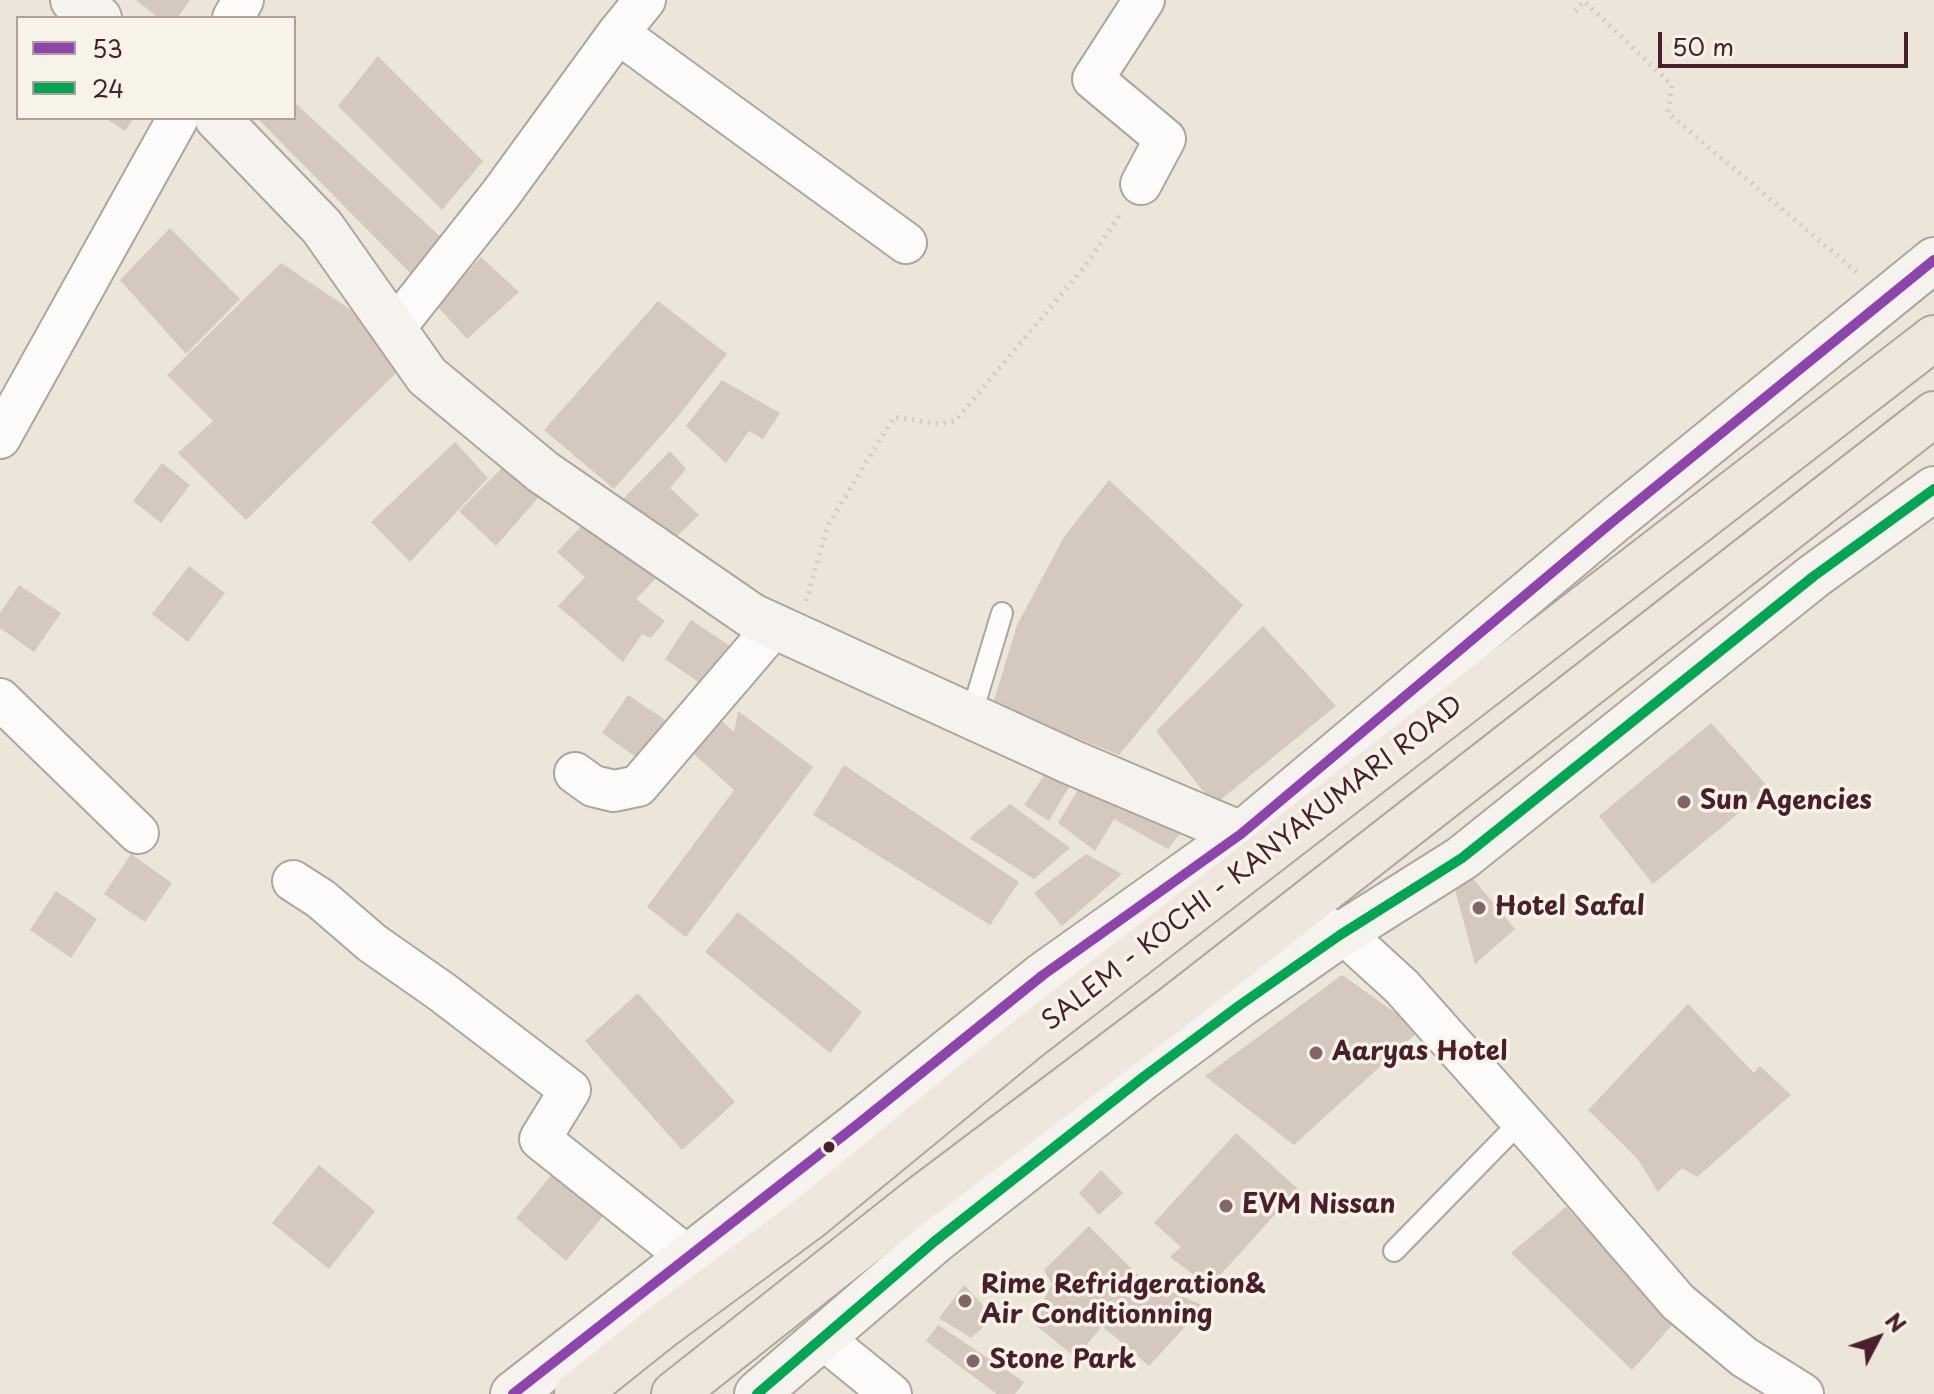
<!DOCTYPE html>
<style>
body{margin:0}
#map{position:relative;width:1934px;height:1394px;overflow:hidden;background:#ece5d9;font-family:"Playpen Sans",sans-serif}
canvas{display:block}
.legend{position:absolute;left:16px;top:16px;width:280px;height:104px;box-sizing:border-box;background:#f7f3e8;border:2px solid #b29e9c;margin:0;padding:10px 14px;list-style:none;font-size:24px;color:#4a1f2b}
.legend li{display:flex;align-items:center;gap:16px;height:40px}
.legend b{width:40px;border:2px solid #b29e9c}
.north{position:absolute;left:1838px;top:1298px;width:80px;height:80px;-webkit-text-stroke:6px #f7f3e8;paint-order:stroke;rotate:49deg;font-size:22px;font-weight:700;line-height:32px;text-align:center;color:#4a1f2b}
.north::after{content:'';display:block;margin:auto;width:28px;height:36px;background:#4a1f2b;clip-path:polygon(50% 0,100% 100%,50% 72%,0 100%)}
.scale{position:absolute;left:1658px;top:32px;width:250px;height:36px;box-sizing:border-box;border:4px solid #4a1f2b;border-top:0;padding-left:10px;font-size:24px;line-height:28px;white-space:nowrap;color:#4a1f2b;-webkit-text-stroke:6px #f7f3e8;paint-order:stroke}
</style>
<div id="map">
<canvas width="1934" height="1394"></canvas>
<ul class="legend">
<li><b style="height:10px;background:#8e44ad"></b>53</li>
<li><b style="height:10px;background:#00a651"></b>24</li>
</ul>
<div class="north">N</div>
<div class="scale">50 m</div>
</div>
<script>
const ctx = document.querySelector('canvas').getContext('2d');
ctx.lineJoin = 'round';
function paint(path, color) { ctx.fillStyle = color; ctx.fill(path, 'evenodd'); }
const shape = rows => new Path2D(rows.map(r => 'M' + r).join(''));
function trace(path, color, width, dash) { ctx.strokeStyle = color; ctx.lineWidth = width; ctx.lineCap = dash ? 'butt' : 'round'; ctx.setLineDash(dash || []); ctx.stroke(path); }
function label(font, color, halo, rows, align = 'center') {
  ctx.font = font + ' "Playpen Sans",sans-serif'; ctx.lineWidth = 7; ctx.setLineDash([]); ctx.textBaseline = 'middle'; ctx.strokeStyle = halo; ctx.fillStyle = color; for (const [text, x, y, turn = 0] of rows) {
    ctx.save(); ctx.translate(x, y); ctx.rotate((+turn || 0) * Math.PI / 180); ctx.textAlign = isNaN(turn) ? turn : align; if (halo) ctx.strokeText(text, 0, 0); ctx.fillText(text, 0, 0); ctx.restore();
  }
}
paint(shape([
 [136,0,190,0,177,18,159,18],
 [378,56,483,161,442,210,338,106],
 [294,102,444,240,418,281,257,118,294,118],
 [105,118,134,118,125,131],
 [170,228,240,299,186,354,120,280],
 [481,257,519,292,467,339,437,306],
 [281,263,357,314,397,372,246,520,178,453,213,421,167,375],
 [658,301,727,354,675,420,614,489,544,430],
 [722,380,780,413,763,439,749,431,726,463,686,426],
 [455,442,488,478,410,562,371,522],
 [670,451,686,469,670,488,699,515,675,538,622,500],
 [508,462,543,492,496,546,459,511],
 [162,463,190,485,161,523,133,501],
 [1109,480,1243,605,1119,755,993,704,1017,625,1064,537],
 [588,519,660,574,636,599,665,621,651,638,642,634,623,662,558,606,585,577,557,552],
 [189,566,225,593,188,642,152,614],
 [19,585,61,613,34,652,0,628,0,613],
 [691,620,733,648,707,688,665,659],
 [1263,626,1336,706,1214,805,1156,731],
 [628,695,670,723,643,762,602,733],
 [738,711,813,767,686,937,647,907,734,790,693,753,720,719,734,732],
 [1711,723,1769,788,1653,884,1599,816],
 [1052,764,1074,778,1049,821,1024,805],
 [844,765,1019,882,990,925,813,815],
 [1084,780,1183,830,1168,849,1114,819,1095,851,1058,823],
 [1010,804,1070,848,1034,879,969,838],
 [131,854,172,883,145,922,104,894],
 [1086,854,1122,874,1062,926,1034,893],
 [1470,875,1515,929,1475,964,1454,886],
 [56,891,97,919,71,958,30,930],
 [738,912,862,1012,830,1053,705,952],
 [1342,975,1420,1030,1294,1145,1205,1076],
 [638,993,735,1102,682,1150,585,1041],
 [1688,1004,1754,1073,1760,1066,1791,1095,1697,1177,1682,1168,1658,1192,1637,1158,1588,1110],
 [1236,1133,1298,1189,1214,1282,1195,1276,1170,1257,1181,1247,1154,1223],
 [319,1165,375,1211,329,1269,272,1223],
 [1101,1170,1123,1193,1099,1215,1079,1193],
 [553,1173,603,1216,566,1261,516,1218],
 [1566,1207,1674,1323,1632,1370,1511,1253],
 [1089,1226,1141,1278,1204,1306,1149,1366,1102,1326,1076,1358,1032,1322,1052,1284,1044,1270],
 [964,1285,994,1317,971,1338,939,1318],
 [938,1325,1024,1382,1015,1394,997,1394,926,1341]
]), '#d5c9bf');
const lane = shape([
 [971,716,1002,613],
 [1394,1251,1521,1121]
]);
const street = shape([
 [233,18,243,0],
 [618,33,906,243],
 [1141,184,1165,139,1093,79,1144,0],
 [394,329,500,195,618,33,645,0],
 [0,438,178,118],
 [0,699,138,833],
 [575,773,593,786,614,791,638,786,774,627],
 [293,881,321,899,372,943,442,992,570,1090,540,1139,688,1257],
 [1316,921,1355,944,1402,987,1547,1150,1678,1302,1744,1357,1803,1394],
 [822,1338,891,1394]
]);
const secondary = shape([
 [73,0,99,18],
 [217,118,322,227,427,376,543,472,752,616,1071,762,1241,834],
 [513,1394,858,1124,1043,975,1241,834,1611,523,1934,260],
 [757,1394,935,1241,1146,1075,1240,1005,1340,935,1462,858,1814,576,1934,489]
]);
const highway = shape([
 [577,1394,661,1327,810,1217,1029,1037,1934,338],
 [674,1394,920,1199,1172,1009,1934,414]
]);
trace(lane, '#aea59f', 24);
trace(street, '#aea59f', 44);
trace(secondary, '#aea59f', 48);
trace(highway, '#aea59f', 48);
trace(shape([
 [1575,11,1584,1,1672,85,1668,113,1859,274],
 [806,601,828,525,894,417,939,424,955,421,1086,265,1121,213]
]), '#cfcbc9', 5, [2, 6]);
trace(lane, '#fcfbf9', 20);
trace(street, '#fcfbf9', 40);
trace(secondary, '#f6f3ef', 44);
trace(highway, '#efe6de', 44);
trace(shape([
 [513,1394,858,1124,1043,975,1241,834,1611,523,1934,260]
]), '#8e44ad', 10);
trace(shape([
 [757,1394,935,1241,1146,1075,1240,1005,1340,935,1462,858,1814,576,1934,489]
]), '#00a651', 10);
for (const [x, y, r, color] of [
 [1684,802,8,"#836468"],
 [1479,908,8,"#836468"],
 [1316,1053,8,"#836468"],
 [829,1147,7,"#4a1f2b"],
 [1226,1206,8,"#836468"],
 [965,1301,8,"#836468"],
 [973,1361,8,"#836468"]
]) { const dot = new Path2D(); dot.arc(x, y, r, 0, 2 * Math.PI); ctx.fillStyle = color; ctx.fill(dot); trace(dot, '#f7f3e8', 3); }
label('bold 26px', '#4a1f2b', '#f7f3e8', [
 ["Sun Agencies",1700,802],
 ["Hotel Safal",1495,908],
 ["Aaryas Hotel",1332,1053],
 ["EVM Nissan",1242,1206],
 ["Rime Refridgeration&",981,1286],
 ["Air Conditionning",981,1316],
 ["Stone Park",989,1361]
], 'left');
label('26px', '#4a1f2b', '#f7f3e8', [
 ["SALEM - KOCHI - KANYAKUMARI ROAD",1253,864,-38]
]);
</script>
